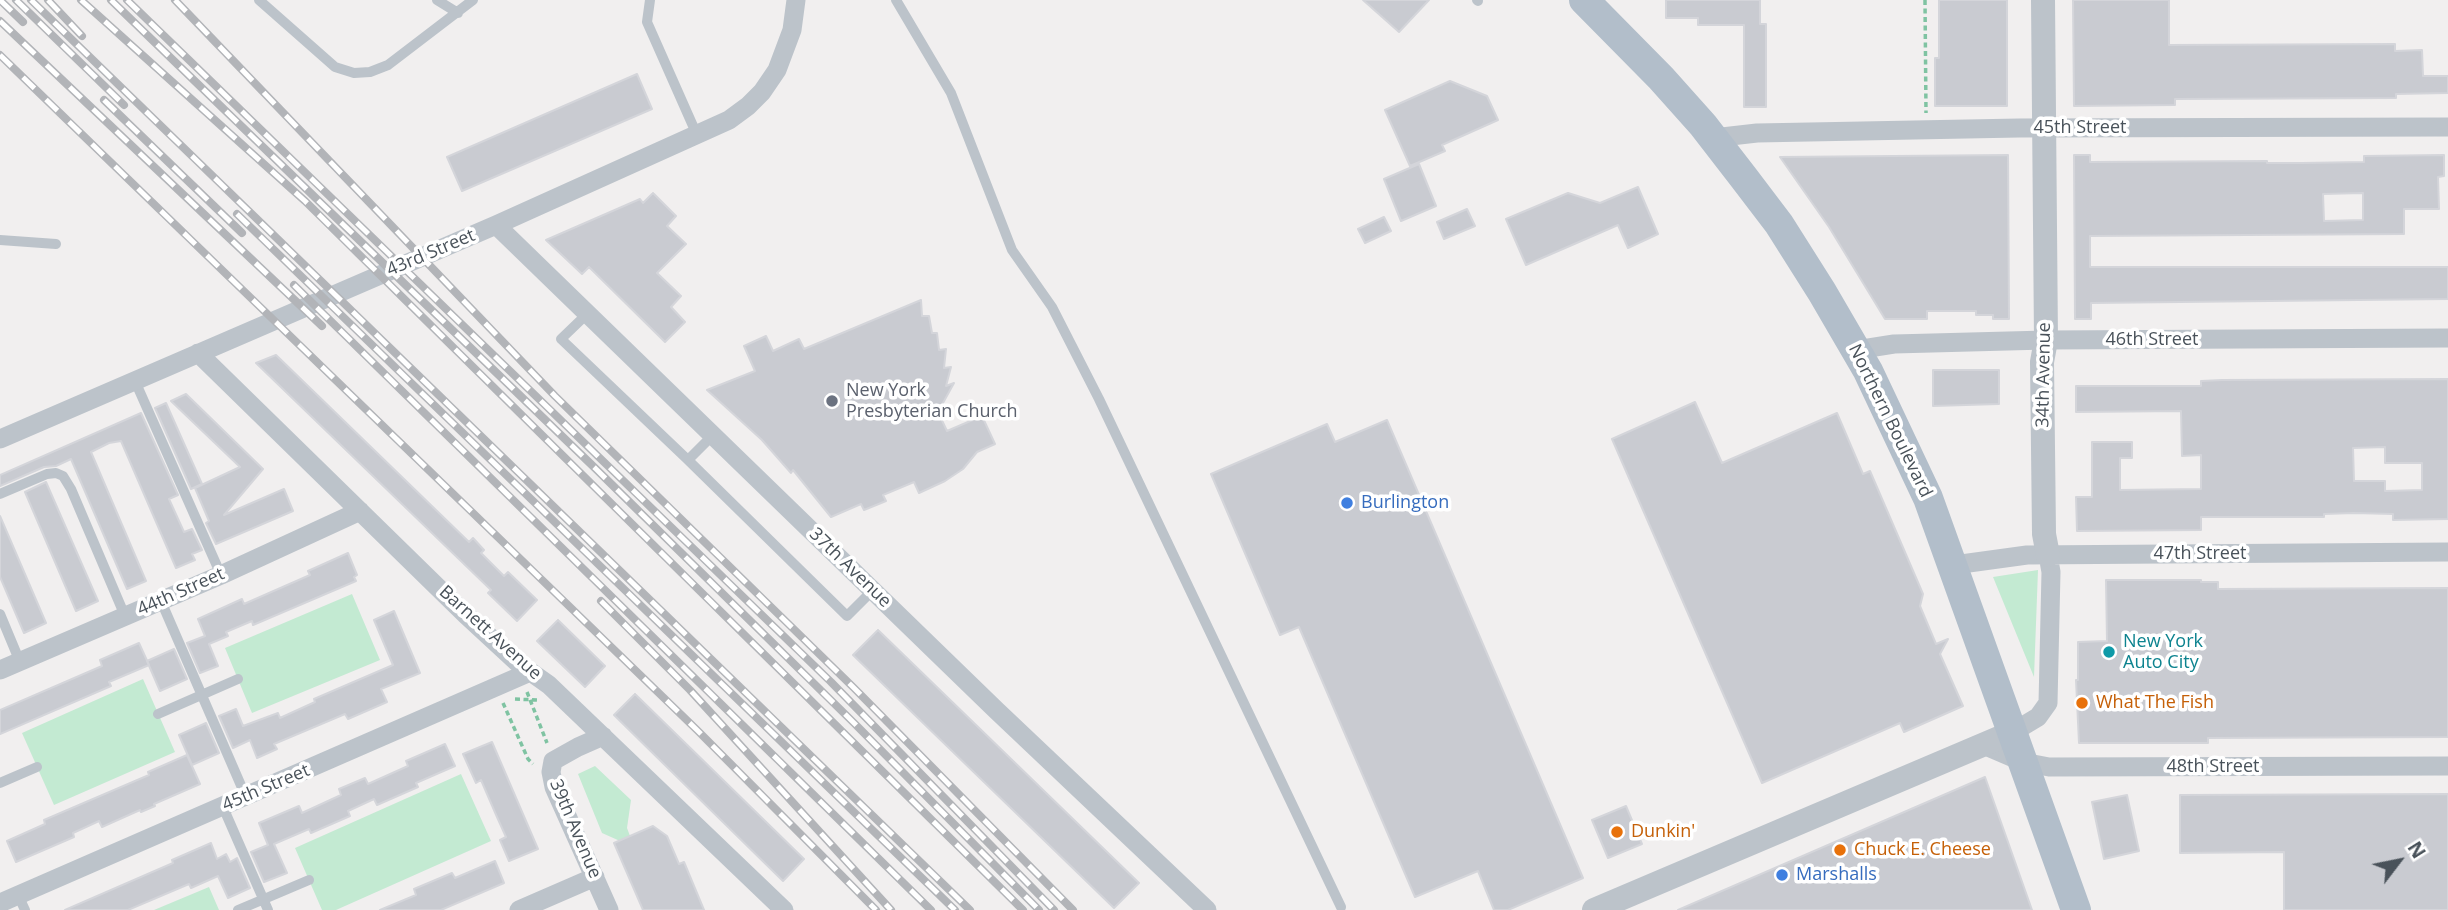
<!DOCTYPE html>
<style>
body{margin:0}
#map{position:relative;width:2448px;height:910px;overflow:hidden;background:#f1efef;font-family:"Open Sans",sans-serif}
canvas{display:block}
.north{position:absolute;left:2364px;top:826px;width:70px;height:70px;-webkit-text-stroke:5px #fff;paint-order:stroke;rotate:58deg;font-size:19px;font-weight:700;line-height:28px;text-align:center;color:#49525a}
.north::after{content:'';display:block;margin:auto;width:24px;height:32px;background:#49525a;clip-path:polygon(50% 0,100% 100%,50% 72%,0 100%)}
</style>
<div id="map">
<canvas width="2448" height="910"></canvas>
<div class="north">N</div>
</div>
<script>
const ctx = document.querySelector('canvas').getContext('2d');
ctx.lineJoin = 'round';
function paint(path, color) { ctx.fillStyle = color; ctx.fill(path, 'evenodd'); }
const shape = rows => new Path2D(rows.map(r => 'M' + r).join(''));
function trace(path, color, width, dash) { ctx.strokeStyle = color; ctx.lineWidth = width; ctx.lineCap = dash ? 'butt' : 'round'; ctx.setLineDash(dash || []); ctx.stroke(path); }
function label(font, color, halo, rows, align = 'center') {
  ctx.font = font + ' "Open Sans",sans-serif'; ctx.lineWidth = 7; ctx.setLineDash([]); ctx.textBaseline = 'middle'; ctx.strokeStyle = halo; ctx.fillStyle = color; for (const [text, x, y, turn = 0] of rows) {
    ctx.save(); ctx.translate(x, y); ctx.rotate((+turn || 0) * Math.PI / 180); ctx.textAlign = isNaN(turn) ? turn : align; if (halo) ctx.strokeText(text, 0, 0); ctx.fillText(text, 0, 0); ctx.restore();
  }
}
paint(shape([
 [2038,570,2034,677,1993,577],
 [352,594,380,660,252,713,225,648],
 [143,679,175,752,54,805,22,733],
 [595,766,631,800,627,828,630,836,620,841,602,833,578,774],
 [461,774,491,841,336,910,322,910,295,848],
 [209,887,219,910,154,910]
]), '#c3ead2');
const building = shape([
 [1363,0,1429,0,1399,32,1363,0],
 [1666,0,1760,0,1760,24,1766,24,1766,107,1744,107,1744,25,1698,25,1698,18,1666,18,1666,0],
 [1939,0,2007,0,2007,106,1935,106,1935,58,1939,58,1939,0],
 [2073,0,2169,0,2169,45,2395,44,2395,51,2422,50,2423,76,2448,76,2448,93,2396,94,2396,98,2175,99,2175,105,2074,106,2073,0],
 [637,74,652,109,462,191,447,157,637,74],
 [1450,81,1487,96,1498,120,1442,145,1445,151,1410,166,1385,110,1450,81],
 [2008,155,2009,319,1993,319,1993,315,1976,315,1976,311,1927,311,1927,319,1885,319,1829,227,1780,157,2008,155],
 [2074,155,2090,155,2090,162,2267,161,2267,163,2302,163,2364,162,2364,156,2444,155,2444,176,2438,177,2439,209,2404,209,2404,234,2090,236,2090,267,2448,267,2448,299,2091,303,2091,319,2075,319,2074,155],
 [2363,193,2363,220,2324,221,2323,194,2363,193],
 [1419,164,1436,206,1401,221,1384,179,1419,164],
 [1638,187,1658,234,1628,248,1618,225,1526,265,1506,219,1568,193,1600,203,1638,187],
 [653,193,676,216,667,226,686,244,657,273,681,296,671,307,685,322,665,342,589,267,582,274,546,240,640,199,643,203,653,193],
 [1467,209,1475,226,1444,239,1437,222,1467,209],
 [1384,217,1391,231,1365,243,1358,229,1384,217],
 [921,300,922,316,929,316,932,333,937,333,939,350,946,349,944,368,951,367,946,386,954,383,938,412,947,431,982,416,995,444,977,452,963,469,945,481,919,493,914,482,883,495,886,501,864,510,861,504,831,517,793,470,791,473,762,440,707,390,755,371,744,346,766,336,773,351,799,339,804,349,921,300],
 [276,355,469,542,473,538,484,550,481,553,504,576,508,572,537,600,517,621,488,593,491,590,256,363,276,355],
 [1933,370,1999,370,1999,404,1933,406,1933,370],
 [2448,379,2448,519,2393,520,2393,514,2354,513,2324,514,2324,517,2201,517,2201,530,2077,531,2076,497,2092,497,2092,442,2132,442,2132,458,2120,458,2120,490,2201,489,2201,455,2182,456,2181,411,2076,412,2076,386,2201,386,2201,381,2222,380,2448,379],
 [2385,447,2385,463,2422,463,2422,490,2385,491,2385,481,2354,481,2353,448,2385,447],
 [186,394,263,469,224,515,284,489,293,511,216,544,206,523,209,521,195,488,240,467,171,401,186,394],
 [1695,402,1722,463,1837,413,1863,474,1870,471,1923,594,1920,606,1936,644,1948,639,1940,654,1963,706,1904,732,1900,723,1762,783,1612,439,1695,402],
 [166,403,202,484,191,489,155,408,166,403],
 [141,413,178,495,169,499,184,532,192,529,202,550,192,554,195,560,176,568,121,441,109,443,91,452,146,581,127,589,71,459,56,466,44,467,0,486,0,475,141,413],
 [1387,420,1583,878,1508,910,1494,910,1478,871,1415,897,1299,627,1280,635,1211,474,1327,424,1335,442,1387,420],
 [46,482,98,601,76,611,25,492,46,482],
 [0,516,46,623,24,633,0,577,0,516],
 [348,553,357,575,354,577,356,581,253,625,252,621,226,632,228,636,209,644,218,666,200,673,187,643,205,636,198,619,242,599,244,604,310,575,308,571,348,553],
 [2106,580,2201,580,2201,582,2218,582,2218,589,2448,588,2448,737,2208,738,2208,743,2079,743,2076,680,2078,680,2078,642,2107,641,2106,580],
 [394,611,420,673,381,689,387,702,348,719,345,714,319,725,274,744,277,749,257,758,250,740,233,748,219,716,236,709,243,726,278,713,280,718,315,702,314,699,393,665,374,620,394,611],
 [558,620,605,666,585,687,537,641,558,620],
 [878,630,1139,883,1114,908,853,655,878,630],
 [139,643,149,665,109,682,111,686,0,734,0,710,102,666,100,660,139,643],
 [174,649,187,679,160,691,147,661,174,649],
 [635,694,804,859,783,881,614,715,635,694],
 [206,723,219,753,192,765,179,735,206,723],
 [492,742,538,849,509,861,500,840,506,837,497,817,481,780,476,783,463,754,492,742],
 [445,744,455,766,416,783,418,787,377,805,374,799,348,811,350,816,334,823,311,833,309,829,274,844,287,873,264,882,251,852,268,845,259,823,299,806,302,813,341,795,339,789,365,778,368,784,408,766,406,761,445,744],
 [187,755,200,784,154,804,155,806,141,812,140,810,102,827,99,821,73,833,74,837,16,862,7,841,45,824,44,820,149,775,148,772,187,755],
 [1985,777,2032,910,1678,910,1985,777],
 [2448,794,2448,910,2284,910,2284,852,2180,853,2180,795,2448,794],
 [2127,795,2139,851,2104,859,2092,802,2127,795],
 [1626,806,1642,844,1608,858,1592,820,1626,806],
 [653,826,667,836,679,864,684,862,704,910,643,910,614,843,653,826],
 [211,843,217,859,226,854,230,862,237,858,250,888,228,898,218,876,191,888,189,884,128,910,65,910,173,863,172,860,211,843],
 [495,861,504,883,441,910,380,910,416,895,414,889,452,873,455,878,495,861]
]);
paint(building, '#c9cbd1');
trace(building, '#d4d5da', 2);
trace(shape([
 [1925,0,1926,113],
 [527,692,547,743],
 [515,699,537,700],
 [503,703,528,759,533,764]
]), '#7fc3a2', 3.5, [5, 3.5]);
trace(shape([
 [259,0,335,67,354,73,370,72,388,65,473,0],
 [437,0,458,13],
 [650,0,647,22,697,135],
 [896,0,951,93,1012,250,1052,307,1099,399,1341,907],
 [1477,0,1478,1],
 [0,240,56,244],
 [587,314,561,339,688,460],
 [135,381,221,575],
 [713,435,688,460,847,616,873,590],
 [0,494,47,474,56,473,63,476,71,489,125,616],
 [161,601,246,797],
 [0,614,20,662],
 [158,714,238,679],
 [0,783,37,767],
 [223,807,268,910],
 [18,895,25,910],
 [238,910,309,880]
]), '#bcc3ca', 10);
trace(shape([
 [1713,138,1757,133,2019,128,2448,127],
 [496,225,996,710,1207,910],
 [1856,350,1894,344,2046,340,2448,338],
 [198,353,465,614,518,663,549,685,784,910],
 [0,439,496,225,729,120,748,106,762,92,777,70,792,30,796,0],
 [1954,565,2027,555,2448,552],
 [0,670,221,575,360,511],
 [2013,732,2038,717,2048,703,2051,572,2048,555],
 [603,736,578,747,553,761,551,772,554,787,609,910],
 [1981,744,2023,762,2049,767,2448,766],
 [0,903,530,672],
 [519,910,595,877]
]), '#bcc3ca', 19);
trace(shape([
 [2043,0,2046,340,2042,362,2044,534,2048,555],
 [1594,910,2013,732]
]), '#bcc3ca', 24);
trace(shape([
 [1584,0,1661,78,1703,125,1744,178,1779,224,1822,292,1868,371,1928,498,2076,910]
]), '#b2beca', 30);
const rail = shape([
 [0,0,23,22],
 [16,0,124,105],
 [31,0,970,910],
 [48,0,82,36],
 [81,0,305,201,1023,910],
 [111,0,596,469,854,723,1039,910],
 [127,0,831,682,1054,910],
 [175,0,555,396,854,688,1073,910],
 [0,21,322,326],
 [0,55,697,730,876,910],
 [104,100,242,233],
 [237,214,955,910],
 [294,285,931,910],
 [601,601,690,690,891,910]
]);
trace(rail, '#b2b4b8', 8);
trace(rail, '#fff', 5, [16]);
for (const [x, y, r, color] of [
 [832,401,7,"#6b7280"],
 [1347,503,7,"#3f7fe0"],
 [2109,652,7,"#0f9aa8"],
 [2082,703,7,"#e8710a"],
 [1617,832,7,"#e8710a"],
 [1840,850,7,"#e8710a"],
 [1782,875,7,"#3f7fe0"]
]) { const dot = new Path2D(); dot.arc(x, y, r, 0, 2 * Math.PI); ctx.fillStyle = color; ctx.fill(dot); trace(dot, '#fff', 2.5); }
label('18px', '#49525a', '#fff', [
 ["45th Street",2080,128],
 ["43rd Street",431,253,-23],
 ["46th Street",2152,340],
 ["34th Avenue",2044,375,-89],
 ["Northern Boulevard",1890,421,64],
 ["47th Street",2200,554],
 ["37th Avenue",850,568,44],
 ["44th Street",181,592,-24],
 ["Barnett Avenue",490,633,42],
 ["48th Street",2213,767],
 ["45th Street",266,788,-23],
 ["39th Avenue",575,829,67]
]);
label('18px', '#5b616d', '#fff', [
 ["New York",846,391],
 ["Presbyterian Church",846,412]
], 'left');
label('18px', '#366cbe', '#fff', [
 ["Burlington",1361,503],
 ["Marshalls",1796,875]
], 'left');
label('18px', '#0d838f', '#fff', [
 ["New York",2123,642],
 ["Auto City",2123,663]
], 'left');
label('18px', '#c56008', '#fff', [
 ["What The Fish",2096,703],
 ["Dunkin'",1631,832],
 ["Chuck E. Cheese",1854,850]
], 'left');
</script>
